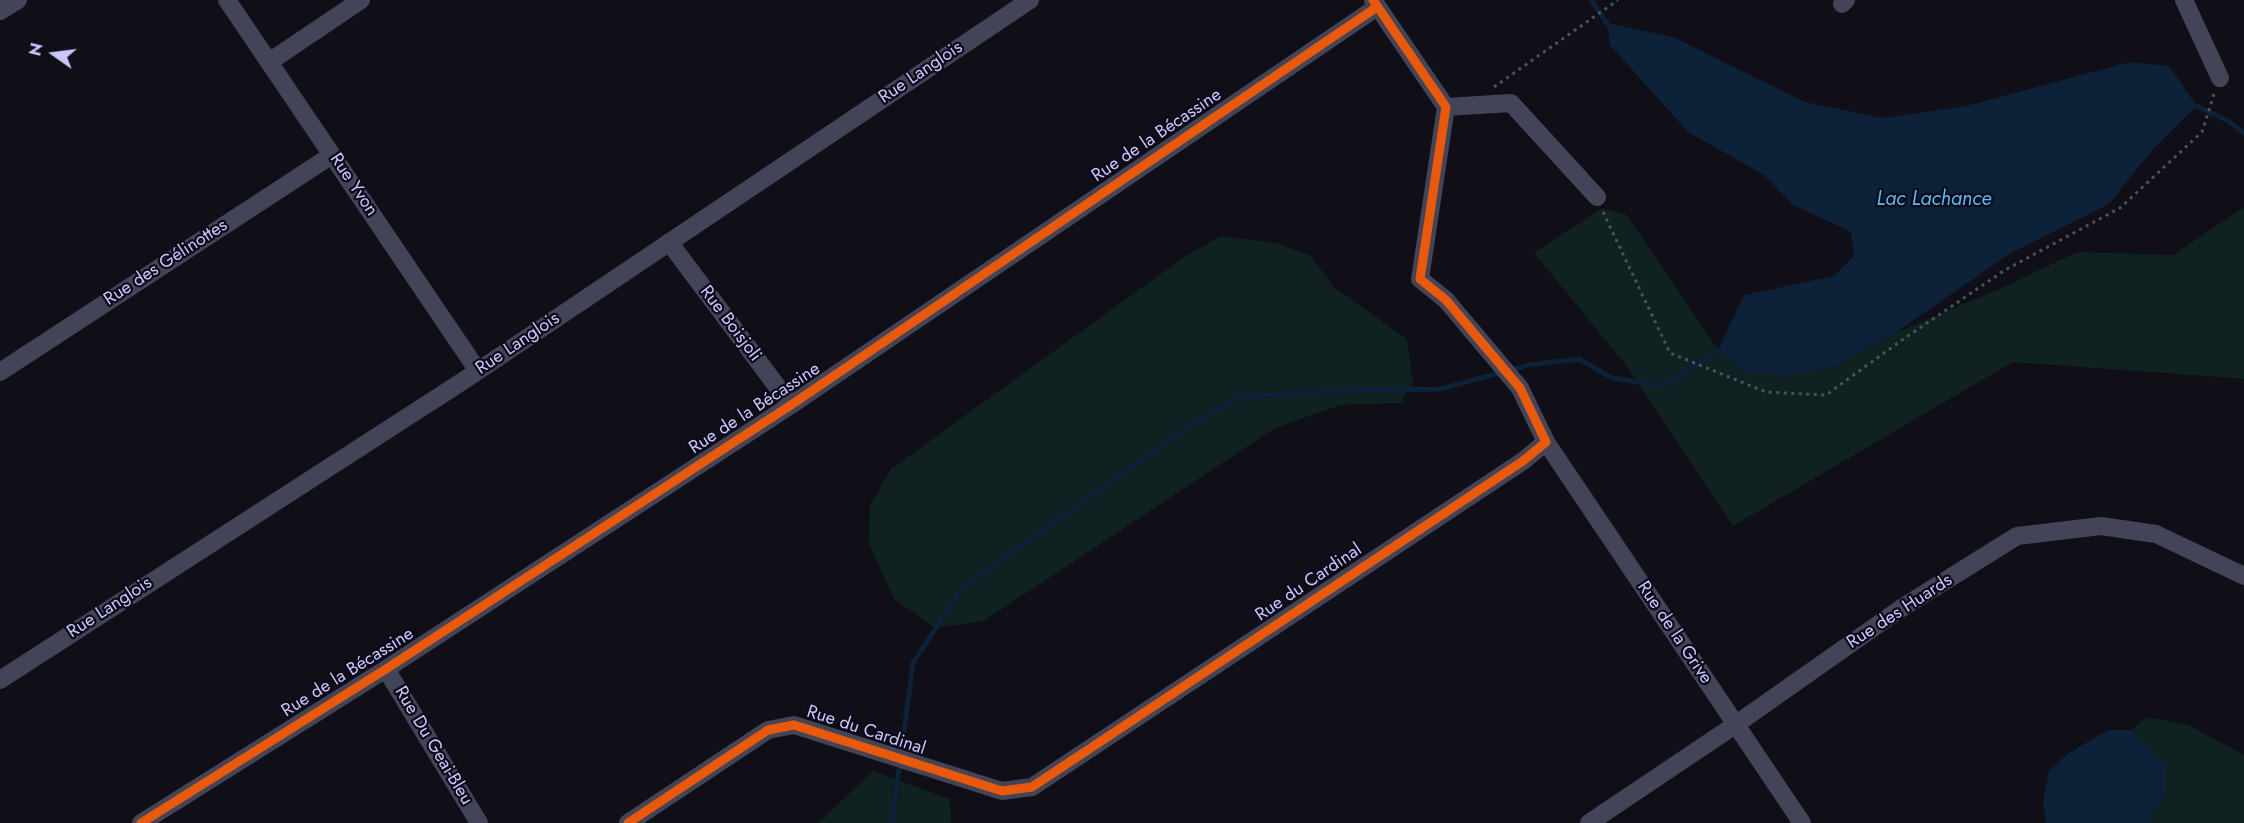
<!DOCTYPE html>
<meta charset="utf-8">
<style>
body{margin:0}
#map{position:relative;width:2244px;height:823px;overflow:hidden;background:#100e16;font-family:Jost,sans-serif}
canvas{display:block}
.north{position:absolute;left:24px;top:24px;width:60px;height:60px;-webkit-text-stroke:4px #0d0b1a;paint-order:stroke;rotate:284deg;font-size:16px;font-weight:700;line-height:24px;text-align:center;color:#cac7fc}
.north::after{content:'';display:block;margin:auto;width:21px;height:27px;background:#cac7fc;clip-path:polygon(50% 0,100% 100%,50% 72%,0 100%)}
</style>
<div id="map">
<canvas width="2244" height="823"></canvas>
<div class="north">N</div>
</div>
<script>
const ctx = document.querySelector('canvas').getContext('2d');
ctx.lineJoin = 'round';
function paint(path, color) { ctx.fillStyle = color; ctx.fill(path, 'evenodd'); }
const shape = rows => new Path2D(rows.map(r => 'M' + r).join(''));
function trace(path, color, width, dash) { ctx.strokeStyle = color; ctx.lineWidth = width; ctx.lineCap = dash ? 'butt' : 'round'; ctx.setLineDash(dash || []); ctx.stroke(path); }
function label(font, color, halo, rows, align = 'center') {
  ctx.font = font + ' Jost,sans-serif'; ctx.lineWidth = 4.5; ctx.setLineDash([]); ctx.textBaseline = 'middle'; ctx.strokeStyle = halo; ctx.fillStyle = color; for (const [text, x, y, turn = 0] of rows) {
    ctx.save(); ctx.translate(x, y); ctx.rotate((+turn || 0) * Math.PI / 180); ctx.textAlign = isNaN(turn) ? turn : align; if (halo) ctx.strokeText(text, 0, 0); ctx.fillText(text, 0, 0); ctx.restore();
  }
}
paint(shape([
 [2244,207,2244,379,2013,362,1733,526,1625,364,1534,253,1602,208,1627,215,1718,350,1830,369,1895,333,2002,288,2077,252,2173,255],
 [1221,236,1277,243,1311,256,1334,287,1407,339,1413,382,1401,403,1341,405,1275,428,984,621,935,628,894,599,869,544,870,505,891,469,1184,257],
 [2147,717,2189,725,2244,755,2244,823,2150,823,2165,792,2131,730],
 [873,771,950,799,951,823,818,823]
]), '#0f2120');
paint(shape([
 [1607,23,1673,37,1805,102,1883,118,1966,106,2130,62,2169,66,2197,106,2154,148,2109,204,2011,253,1895,333,1830,369,1783,376,1745,371,1718,350,1744,295,1834,276,1854,256,1851,232,1793,205,1764,175,1688,132,1610,45],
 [2108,730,2131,730,2165,765,2165,792,2150,823,2046,823,2043,801,2049,770,2069,753]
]), '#0d2139');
trace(shape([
 [1591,0,1607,23],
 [2197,106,2228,121,2244,133],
 [892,823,913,663,963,587,1185,429,1240,397,1353,390,1440,389,1529,365,1579,359,1612,378,1664,386,1718,350]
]), '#0d2139', 5);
trace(shape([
 [1494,87,1618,0],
 [1603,212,1670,353,1766,392,1826,395,1902,340,2005,270,2120,208,2202,132,2214,94]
]), '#46545e', 3, [3, 4.5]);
trace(shape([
 [227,0,478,371],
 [2184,0,2220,78],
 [1842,4,1846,0],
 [0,11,18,0],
 [269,62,361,0],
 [1446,107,1511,103,1597,197],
 [669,242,791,405],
 [0,372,332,155],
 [1546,442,1802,823],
 [386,669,479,823],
 [0,680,466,379,1030,0],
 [141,823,386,669,791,405,1377,7],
 [628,823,768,730,794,725,1002,791,1032,787,1523,461,1546,442,1520,388,1446,300,1420,279,1446,107,1373,0],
 [1589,823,1735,725,1900,609,2017,536,2101,526,2156,534,2244,576]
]), '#434457', 18);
trace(shape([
 [141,823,386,669,791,405,1377,7],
 [628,823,768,730,794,725,1002,791,1032,787,1523,461,1546,442,1520,388,1446,300,1420,279,1446,107,1373,0]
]), '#e8590c', 9);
label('18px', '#cac7fc', '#0d0b1a', [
 ["Rue Langlois",921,73,-34],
 ["Rue de la Bécassine",1157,136,-34],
 ["Rue Yvon",353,185,56],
 ["Rue des Gélinottes",166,263,-33],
 ["Rue Boisjoli",730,324,53],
 ["Rue Langlois",518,344,-34],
 ["Rue de la Bécassine",755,409,-33],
 ["Rue du Cardinal",1309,583,-34],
 ["Rue Langlois",110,608,-33],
 ["Rue des Huards",1900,612,-33],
 ["Rue de la Grive",1674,633,56],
 ["Rue de la Bécassine",348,673,-32],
 ["Rue du Cardinal",866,731,18],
 ["Rue Du Geai-Bleu",433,746,59]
]);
label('italic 20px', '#5abaf7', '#0d0b1a', [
 ["Lac Lachance",1934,200]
]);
</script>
